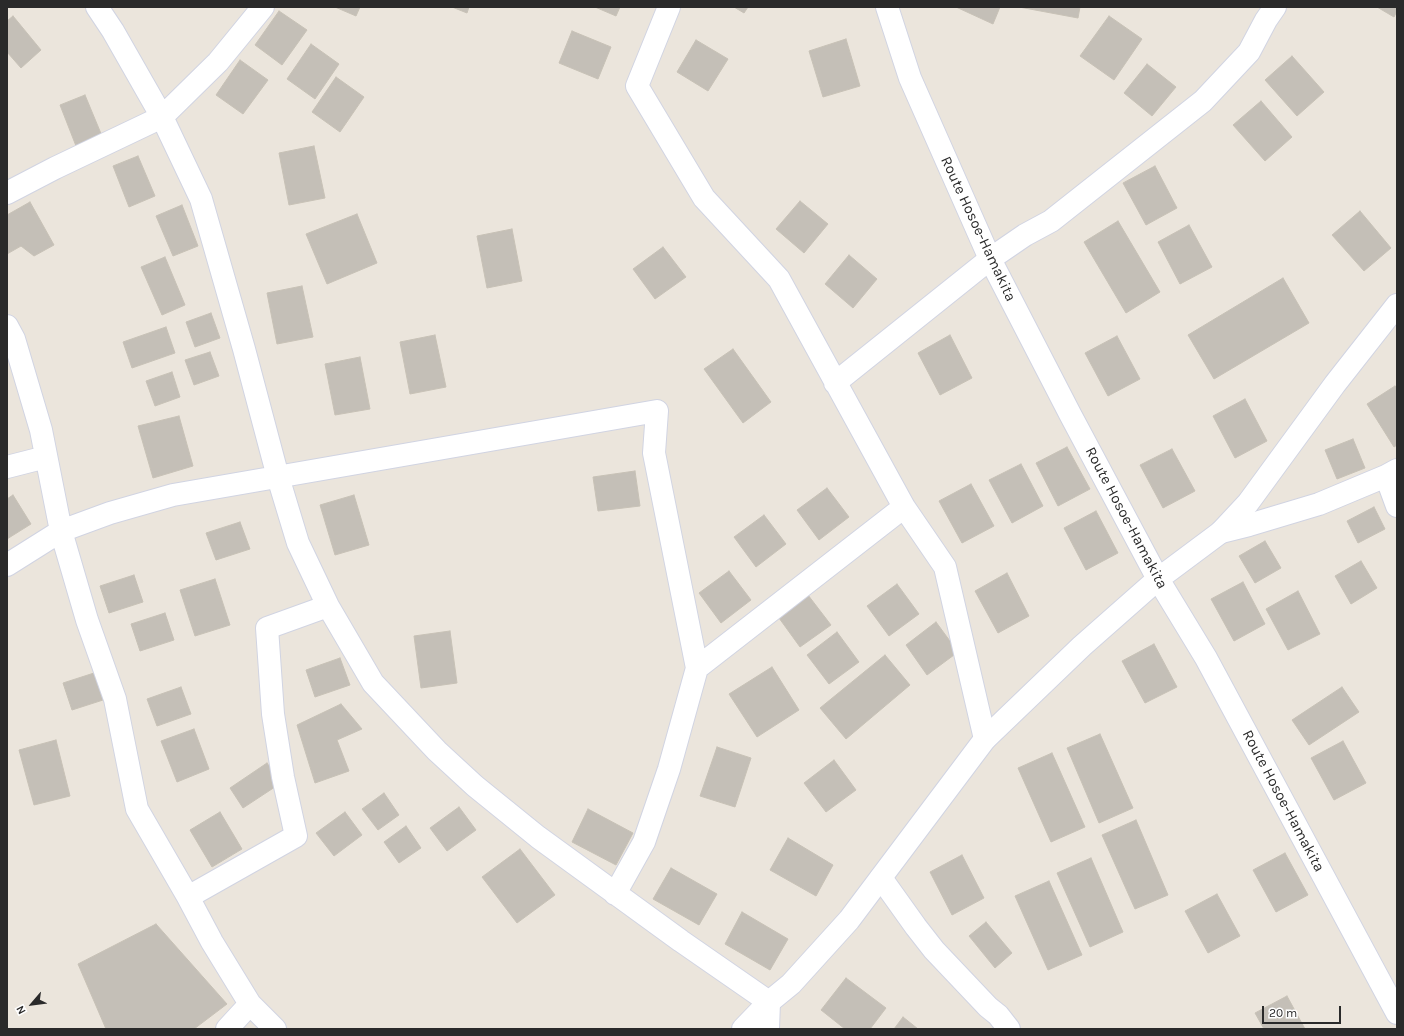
<!DOCTYPE html>
<style>
body{margin:0}
#map{position:relative;width:1404px;height:1036px;overflow:hidden;background:#ebe5dc;font-family:Karla,sans-serif}
canvas{display:block}
.frame{position:absolute;inset:0;border:8px solid #2a2a2a;pointer-events:none}
.north{position:absolute;left:12px;top:984px;width:40px;height:40px;-webkit-text-stroke:3px #fff;paint-order:stroke;rotate:242deg;font-size:11px;font-weight:700;line-height:16px;text-align:center;color:#2a2a2a}
.north::after{content:'';display:block;margin:auto;width:14px;height:18px;background:#2a2a2a;clip-path:polygon(50% 0,100% 100%,50% 72%,0 100%)}
.scale{position:absolute;left:1262px;top:1006px;width:79px;height:18px;box-sizing:border-box;border:2px solid #2a2a2a;border-top:0;padding-left:5px;font-size:12px;line-height:14px;white-space:nowrap;color:#2a2a2a;-webkit-text-stroke:3px #fff;paint-order:stroke}
</style>
<div id="map">
<canvas width="1404" height="1036"></canvas>
<div class="frame"></div>
<div class="north">N</div>
<div class="scale">20 m</div>
</div>
<script>
const ctx = document.querySelector('canvas').getContext('2d');
ctx.lineJoin = 'round';
function paint(path, color) { ctx.fillStyle = color; ctx.fill(path, 'evenodd'); }
const shape = rows => new Path2D(rows.map(r => 'M' + r).join(''));
function trace(path, color, width, dash) { ctx.strokeStyle = color; ctx.lineWidth = width; ctx.lineCap = dash ? 'butt' : 'round'; ctx.setLineDash(dash || []); ctx.stroke(path); }
function label(font, color, halo, rows, align = 'center') {
  ctx.font = font + ' Karla,sans-serif'; ctx.lineWidth = 4; ctx.setLineDash([]); ctx.textBaseline = 'middle'; ctx.strokeStyle = halo; ctx.fillStyle = color; for (const [text, x, y, turn = 0] of rows) {
    ctx.save(); ctx.translate(x, y); ctx.rotate((+turn || 0) * Math.PI / 180); ctx.textAlign = isNaN(turn) ? turn : align; if (halo) ctx.strokeText(text, 0, 0); ctx.fillText(text, 0, 0); ctx.restore();
  }
}
const building = shape([
 [335,7,360,7,356,16,335,7],
 [452,7,469,7,467,13,452,7],
 [595,7,620,7,616,16,595,7],
 [734,7,748,7,744,13,734,7],
 [956,7,1000,7,993,24,956,7],
 [1019,7,1080,7,1078,18,1019,7],
 [1377,7,1397,7,1397,11,1394,17,1377,7],
 [279,11,307,30,282,65,255,45,279,11],
 [13,16,41,50,21,68,7,52,7,21,13,16],
 [1109,16,1142,39,1114,80,1080,56,1109,16],
 [572,31,611,47,598,79,559,63,572,31],
 [846,39,860,86,823,97,809,51,846,39],
 [696,40,728,59,708,91,677,72,696,40],
 [311,44,339,64,315,99,287,79,311,44],
 [1292,56,1324,92,1297,116,1265,80,1292,56],
 [240,60,268,80,243,114,216,95,240,60],
 [1147,64,1176,87,1152,116,1124,93,1147,64],
 [336,77,364,97,340,132,312,112,336,77],
 [85,95,102,136,76,146,60,105,85,95],
 [1261,101,1292,137,1265,161,1233,125,1261,101],
 [314,146,325,198,289,205,279,153,314,146],
 [138,156,155,196,129,207,113,166,138,156],
 [1155,166,1177,208,1146,225,1123,183,1155,166],
 [800,201,828,224,804,253,776,229,800,201],
 [30,202,54,245,34,256,21,246,7,254,7,215,30,202],
 [182,205,198,246,173,256,156,216,182,205],
 [1360,211,1391,248,1364,271,1332,235,1360,211],
 [357,214,377,263,327,284,306,234,357,214],
 [1118,221,1160,292,1126,313,1084,242,1118,221],
 [1189,225,1212,267,1180,284,1158,242,1189,225],
 [512,229,522,281,487,288,477,236,512,229],
 [663,247,686,277,655,299,633,269,663,247],
 [849,255,877,279,853,308,825,284,849,255],
 [165,257,185,305,162,315,141,267,165,257],
 [1283,278,1309,323,1214,379,1188,335,1283,278],
 [302,286,313,337,277,344,267,293,302,286],
 [211,313,220,338,195,347,186,322,211,313],
 [166,327,175,353,132,368,123,342,166,327],
 [435,335,446,387,410,394,400,342,435,335],
 [950,335,972,378,940,395,918,353,950,335],
 [1117,336,1140,379,1108,396,1085,353,1117,336],
 [733,349,771,402,743,423,704,369,733,349],
 [210,352,219,376,194,385,185,360,210,352],
 [360,357,370,409,335,415,325,364,360,357],
 [172,372,180,397,155,406,146,381,172,372],
 [1395,386,1397,388,1397,445,1394,447,1367,404,1395,386],
 [1245,399,1267,441,1235,458,1213,416,1245,399],
 [179,416,193,466,153,478,138,426,179,416],
 [1353,439,1365,468,1337,479,1325,450,1353,439],
 [1067,447,1090,489,1058,506,1036,463,1067,447],
 [1172,449,1195,491,1163,508,1140,465,1172,449],
 [1021,464,1043,506,1012,523,989,480,1021,464],
 [635,471,640,506,598,511,593,477,635,471],
 [971,484,994,526,962,543,939,501,971,484],
 [827,488,849,517,819,540,797,510,827,488],
 [13,495,31,524,7,539,7,499,13,495],
 [354,495,369,545,335,555,320,505,354,495],
 [1374,507,1385,529,1358,543,1347,521,1374,507],
 [1096,511,1118,553,1086,570,1064,528,1096,511],
 [764,515,786,544,756,567,734,537,764,515],
 [240,522,250,549,216,560,206,533,240,522],
 [1265,541,1281,568,1255,583,1239,556,1265,541],
 [1361,561,1377,588,1351,604,1335,576,1361,561],
 [729,571,751,600,721,623,699,593,729,571],
 [1007,573,1029,616,998,633,975,591,1007,573],
 [134,575,143,602,109,613,100,586,134,575],
 [215,579,230,625,195,636,180,590,215,579],
 [1243,582,1265,624,1234,641,1211,599,1243,582],
 [897,584,919,614,889,636,867,606,897,584],
 [1298,591,1320,634,1288,650,1266,609,1298,591],
 [808,595,831,625,800,647,779,618,808,595],
 [165,613,174,640,140,651,131,624,165,613],
 [936,622,958,652,927,675,906,645,936,622],
 [450,631,457,683,421,688,414,636,450,631],
 [837,632,859,662,829,684,807,655,837,632],
 [1154,644,1177,687,1145,703,1122,661,1154,644],
 [885,655,910,685,846,739,820,708,885,655],
 [340,658,350,685,315,697,306,670,340,658],
 [772,667,799,710,757,737,729,694,772,667],
 [94,673,103,700,72,710,63,683,94,673],
 [181,687,191,714,157,726,147,699,181,687],
 [1342,687,1359,712,1309,745,1292,720,1342,687],
 [341,704,362,729,337,740,349,771,315,783,297,725,341,704],
 [194,729,209,769,177,782,161,741,194,729],
 [1100,734,1133,808,1099,823,1067,748,1100,734],
 [56,740,70,796,34,805,19,750,56,740],
 [1343,741,1366,783,1334,800,1311,758,1343,741],
 [717,747,751,758,735,807,700,796,717,747],
 [1052,753,1085,827,1051,842,1018,768,1052,753],
 [834,760,856,790,826,812,804,783,834,760],
 [267,763,281,783,243,808,230,788,267,763],
 [384,793,399,815,378,830,362,809,384,793],
 [459,807,476,830,447,851,430,828,459,807],
 [588,809,633,833,616,865,572,842,588,809],
 [220,812,242,849,212,867,190,830,220,812],
 [345,812,362,835,334,856,316,833,345,812],
 [1136,820,1168,895,1135,909,1102,835,1136,820],
 [406,826,421,848,399,863,384,842,406,826],
 [788,838,833,865,816,896,770,870,788,838],
 [520,849,555,895,517,923,482,877,520,849],
 [1285,853,1308,895,1276,912,1253,870,1285,853],
 [962,855,984,898,952,915,930,872,962,855],
 [1091,858,1123,932,1090,947,1057,873,1091,858],
 [671,868,717,894,699,925,653,899,671,868],
 [1049,881,1082,955,1048,970,1015,896,1049,881],
 [1217,894,1240,936,1208,953,1185,911,1217,894],
 [742,912,788,939,770,970,725,944,742,912],
 [986,922,1012,953,995,968,969,936,986,922],
 [156,924,227,1004,194,1029,106,1029,78,964,156,924],
 [846,978,886,1008,870,1029,845,1029,821,1010,846,978],
 [1287,996,1305,1029,1264,1029,1255,1013,1287,996],
 [903,1017,918,1029,894,1029,903,1017]
]);
paint(building, '#c4bfb7');
trace(building, '#c7c1b6', 1);
const street = shape([
 [97,7,113,31,162,117,201,199,244,349,278,477,298,543,328,606,373,683,437,751,475,786,538,837,681,941,769,1002,768,1029],
 [669,7,637,86,704,198,779,279,904,507,945,567,985,739],
 [7,193,55,168,162,117,218,62,263,7],
 [7,326,14,339,41,430,61,531,87,620,115,699,137,809,188,897,212,942,250,1004,275,1029],
 [835,383,990,259,1025,235,1051,221,1203,101,1249,52,1266,20,1275,7],
 [7,467,46,457],
 [1386,476,1397,506],
 [1221,532,1249,525,1319,504,1386,476,1397,470],
 [7,565,61,531,110,513,173,495,657,411,654,453,697,668,669,769,644,842,615,894],
 [697,668,904,507],
 [881,878,916,927,934,950,988,1007,998,1015,1009,1029],
 [188,897,296,836,283,777,273,714,267,628,328,606],
 [227,1029,250,1004]
]);
const secondary = shape([
 [887,7,910,78,990,259,1070,414,1158,579,1206,658,1397,1013],
 [743,1029,769,1002,791,984,849,920,985,739,1082,646,1158,579,1221,532,1248,503,1335,384,1397,305]
]);
trace(street, '#d1d4e2', 24);
trace(secondary, '#d1d4e2', 24);
trace(street, '#fff', 22);
trace(secondary, '#fff', 22);
label('15px', '#2a2a2a', '#fff', [
 ["Route Hosoe-Hamakita",978,229,65],
 ["Route Hosoe-Hamakita",1126,518,62],
 ["Route Hosoe-Hamakita",1283,801,62]
]);
</script>
